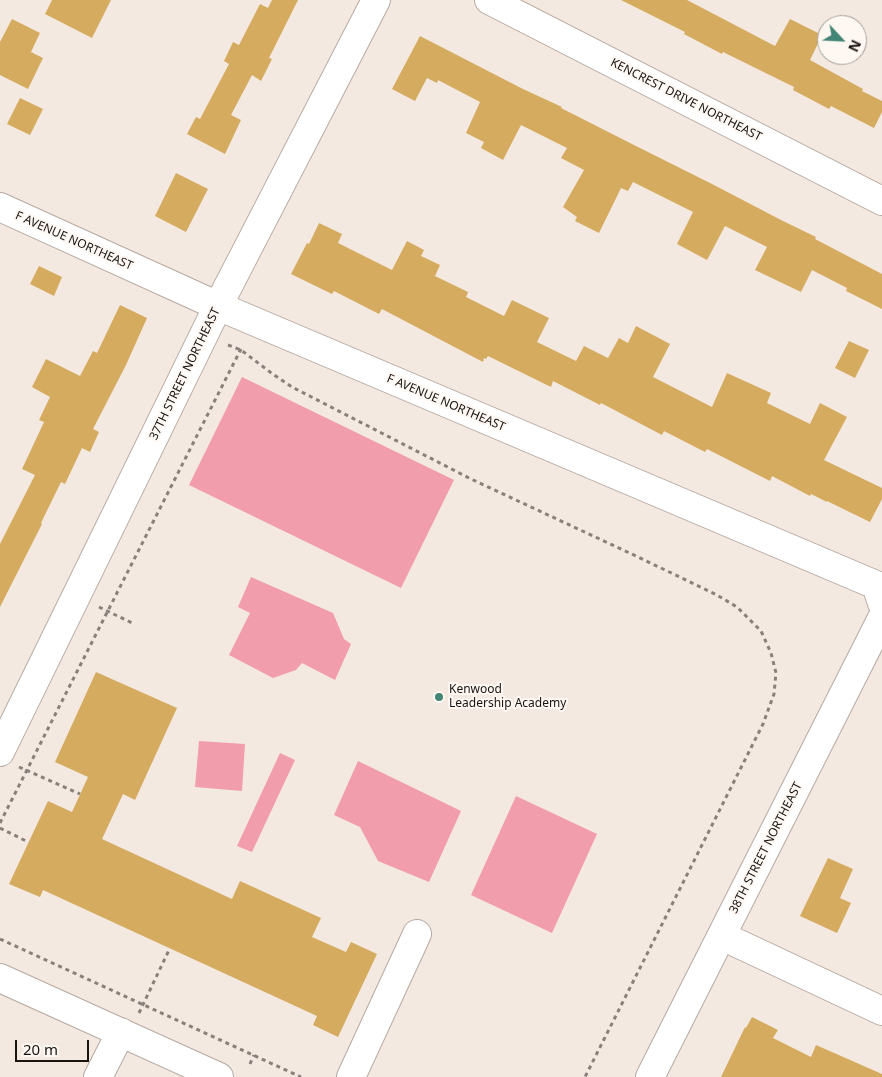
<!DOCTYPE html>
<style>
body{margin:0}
#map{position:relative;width:882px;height:1077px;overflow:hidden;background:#f4e9e1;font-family:"Noto Sans",sans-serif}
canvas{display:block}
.north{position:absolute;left:817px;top:15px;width:50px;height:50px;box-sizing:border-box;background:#fef7f2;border:1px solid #a29c98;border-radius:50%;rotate:115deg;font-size:14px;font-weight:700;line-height:20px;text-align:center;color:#181412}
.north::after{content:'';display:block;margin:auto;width:18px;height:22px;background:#428475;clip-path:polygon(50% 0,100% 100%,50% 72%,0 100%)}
.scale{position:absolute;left:15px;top:1040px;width:74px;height:22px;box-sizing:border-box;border:2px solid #181412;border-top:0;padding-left:6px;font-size:15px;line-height:18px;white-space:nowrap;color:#181412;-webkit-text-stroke:4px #fef7f2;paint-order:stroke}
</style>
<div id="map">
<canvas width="882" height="1077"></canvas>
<div class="north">N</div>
<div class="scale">20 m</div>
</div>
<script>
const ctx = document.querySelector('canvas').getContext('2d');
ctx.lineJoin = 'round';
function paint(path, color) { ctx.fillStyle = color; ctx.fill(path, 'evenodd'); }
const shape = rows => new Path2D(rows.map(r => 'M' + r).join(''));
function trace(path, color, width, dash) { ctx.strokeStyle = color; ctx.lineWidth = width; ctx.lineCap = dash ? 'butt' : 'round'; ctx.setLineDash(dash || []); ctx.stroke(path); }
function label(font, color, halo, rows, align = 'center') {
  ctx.font = font + ' "Noto Sans",sans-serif'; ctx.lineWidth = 4; ctx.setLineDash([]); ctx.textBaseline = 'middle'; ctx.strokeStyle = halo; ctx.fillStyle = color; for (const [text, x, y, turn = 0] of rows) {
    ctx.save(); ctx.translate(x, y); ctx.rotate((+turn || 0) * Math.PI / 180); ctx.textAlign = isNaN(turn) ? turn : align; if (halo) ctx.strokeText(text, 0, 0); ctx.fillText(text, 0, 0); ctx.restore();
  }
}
paint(shape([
 [242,377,454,480,401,588,189,485],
 [251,577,333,613,344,639,351,644,335,680,302,663,296,670,273,678,229,655,250,613,238,607],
 [199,741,245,744,242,791,195,787],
 [280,753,295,760,252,852,237,846],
 [358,761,461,811,429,882,378,861,360,827,334,815],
 [516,796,597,834,552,933,471,895]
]), '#f19dab');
paint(shape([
 [52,0,111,0,92,38,45,14],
 [272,0,298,0,269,58,272,59,261,81,252,75,231,115,241,120,225,154,187,134,196,117,200,119,229,64,224,61,233,42,239,45,260,4,268,8],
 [621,0,687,0,775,46,790,19,822,35,810,60,863,89,862,91,882,101,882,112,874,128,831,106,829,109,793,90,794,87,723,52,722,54,684,34,685,32],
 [12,19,40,33,31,52,43,58,28,89,0,75,0,42],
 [420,36,523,89,562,107,561,108,632,144,712,184,783,221,816,237,815,239,882,274,882,309,846,291,847,288,812,270,801,292,755,270,767,247,725,226,707,260,677,244,693,212,633,182,628,191,621,188,599,233,575,221,577,217,563,207,584,170,561,158,567,148,521,125,503,160,481,148,484,142,466,133,480,102,438,80,437,83,427,78,415,101,392,89],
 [20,98,43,109,30,135,7,124],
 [176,173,208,189,186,232,155,216],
 [319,223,342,234,338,243,392,270,407,241,424,250,421,256,440,265,435,276,468,292,466,297,504,316,512,300,549,318,537,342,576,361,584,346,608,358,619,338,628,343,636,326,670,344,653,377,712,407,727,373,771,393,767,403,810,424,820,403,847,417,824,460,882,488,882,499,870,522,827,501,827,502,811,494,810,496,772,476,770,481,707,449,705,452,664,431,662,435,601,403,600,405,553,381,551,387,488,356,486,359,484,358,483,362,382,309,379,314,334,291,332,294,291,274,307,243,309,244],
 [39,266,62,277,54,296,30,284],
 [120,305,147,318,126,365,93,429,99,432,90,452,82,448,65,484,61,482,41,523,42,524,0,607,0,544,35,475,22,469,44,422,39,420,50,397,32,387,46,359,80,376,93,351,97,353],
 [849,341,869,350,855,378,835,368],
 [96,672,177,708,135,800,123,794,102,839,232,899,240,881,321,918,312,937,346,952,351,942,377,954,338,1037,313,1025,317,1016,43,890,40,897,9,884,48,801,72,812,88,777,55,762],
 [828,858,853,869,840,898,851,903,837,933,800,916],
 [752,1017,778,1030,773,1038,811,1057,816,1045,882,1074,882,1077,721,1077,745,1027,746,1028]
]), '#d5ab5f');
const minor = shape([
 [489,0,882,201],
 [0,207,218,306,876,585,882,603],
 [0,752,218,306,376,0],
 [722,936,882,1011],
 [0,978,219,1077],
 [98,1077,121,1032],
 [351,1077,417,934],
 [650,1077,882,618]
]);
trace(minor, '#b5aaa3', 30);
trace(shape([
 [228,345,241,350,274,375,292,387,471,479,636,556,717,595,737,607,761,631,771,653,776,673,774,694,763,724,585,1077],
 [99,607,132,623],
 [19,767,80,794],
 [0,823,241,349],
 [0,828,28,842],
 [0,939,301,1077],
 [139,1013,170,948],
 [250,1064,254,1055]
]), '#88807b', 3, [4, 4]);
trace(minor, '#fff', 28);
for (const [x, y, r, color] of [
 [439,697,5,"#428475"]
]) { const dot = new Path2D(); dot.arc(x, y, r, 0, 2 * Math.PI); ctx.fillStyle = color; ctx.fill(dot); trace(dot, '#fef7f2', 2); }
label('12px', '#181412', '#fef7f2', [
 ["KENCREST DRIVE NORTHEAST",686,100,27],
 ["F AVENUE NORTHEAST",74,241,24],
 ["37TH STREET NORTHEAST",185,374,-64],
 ["F AVENUE NORTHEAST",446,403,23],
 ["38TH STREET NORTHEAST",766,848,-63]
]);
label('12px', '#181412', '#fef7f2', [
 ["Kenwood",449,690],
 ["Leadership Academy",449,704]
], 'left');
</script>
